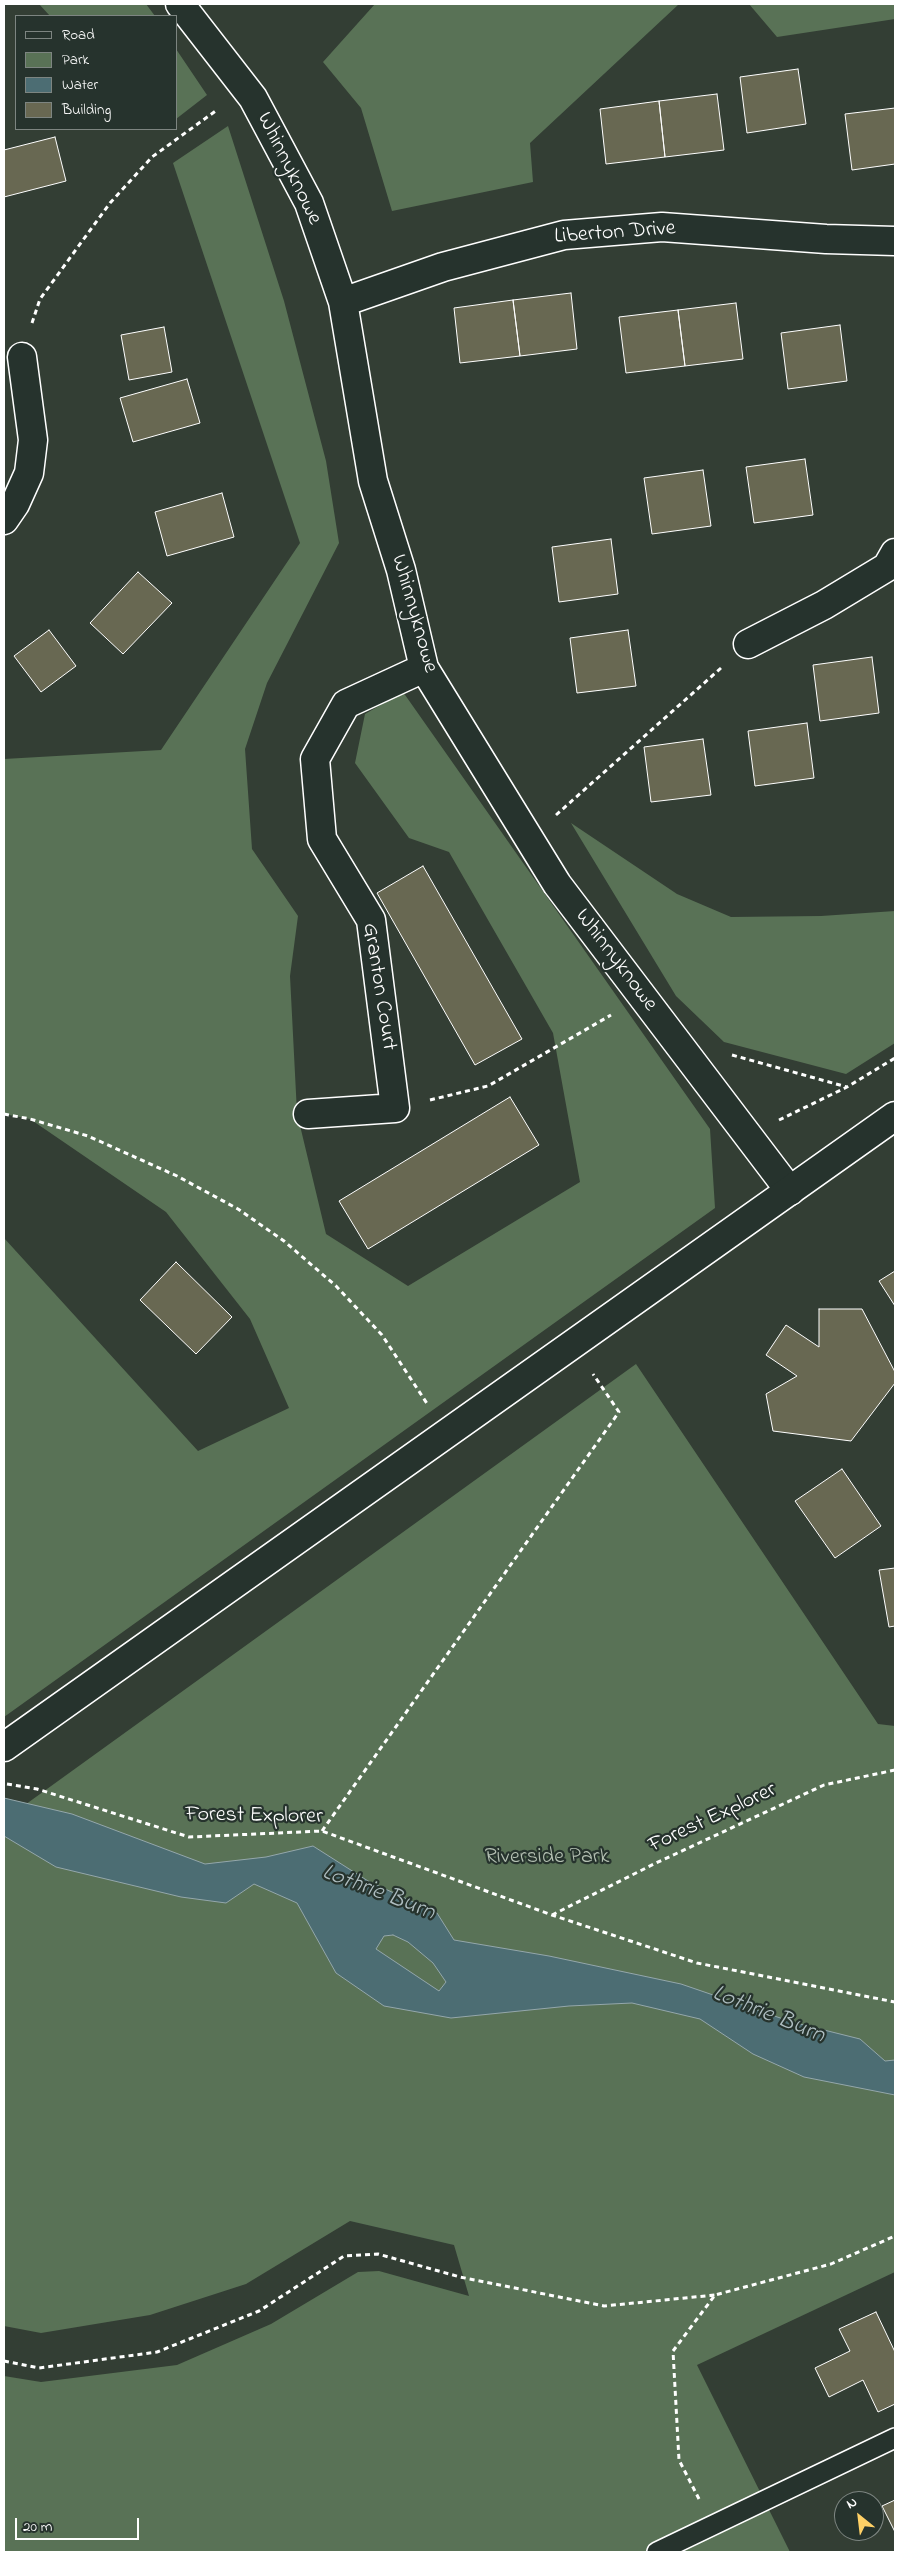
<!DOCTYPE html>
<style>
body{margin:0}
#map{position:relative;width:899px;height:2556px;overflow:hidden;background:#333e34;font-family:"Indie Flower",sans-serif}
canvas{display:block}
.frame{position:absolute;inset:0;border:5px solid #fff;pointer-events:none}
.legend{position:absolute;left:15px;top:15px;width:162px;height:115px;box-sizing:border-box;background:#26332d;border:1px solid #7d8581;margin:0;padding:6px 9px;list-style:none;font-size:15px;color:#fff}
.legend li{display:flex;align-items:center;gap:10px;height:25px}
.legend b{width:25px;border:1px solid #7d8581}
.north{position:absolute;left:834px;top:2491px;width:50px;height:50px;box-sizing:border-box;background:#26332d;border:1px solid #7d8581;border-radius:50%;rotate:331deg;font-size:14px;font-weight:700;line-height:20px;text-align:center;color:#fff}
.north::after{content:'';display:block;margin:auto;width:18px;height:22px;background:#ffd166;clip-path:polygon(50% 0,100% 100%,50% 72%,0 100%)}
.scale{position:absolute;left:15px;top:2518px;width:124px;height:22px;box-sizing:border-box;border:2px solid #fff;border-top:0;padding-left:6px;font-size:15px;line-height:18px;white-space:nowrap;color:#fff;-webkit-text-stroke:4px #26332d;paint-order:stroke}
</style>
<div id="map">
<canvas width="899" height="2556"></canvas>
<div class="frame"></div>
<ul class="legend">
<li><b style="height:6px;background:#26332d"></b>Road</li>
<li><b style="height:14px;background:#597256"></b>Park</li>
<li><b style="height:14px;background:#4c6d73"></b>Water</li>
<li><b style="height:14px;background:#686852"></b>Building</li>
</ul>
<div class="north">N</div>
<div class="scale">20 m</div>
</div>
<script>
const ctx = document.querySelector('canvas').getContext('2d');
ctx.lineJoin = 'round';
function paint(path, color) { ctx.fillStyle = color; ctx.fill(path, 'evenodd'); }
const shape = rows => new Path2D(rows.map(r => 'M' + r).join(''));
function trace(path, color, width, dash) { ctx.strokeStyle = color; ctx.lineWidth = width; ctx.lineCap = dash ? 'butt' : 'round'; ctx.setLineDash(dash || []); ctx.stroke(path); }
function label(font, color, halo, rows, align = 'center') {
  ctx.font = font + ' "Indie Flower",sans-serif'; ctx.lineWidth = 4.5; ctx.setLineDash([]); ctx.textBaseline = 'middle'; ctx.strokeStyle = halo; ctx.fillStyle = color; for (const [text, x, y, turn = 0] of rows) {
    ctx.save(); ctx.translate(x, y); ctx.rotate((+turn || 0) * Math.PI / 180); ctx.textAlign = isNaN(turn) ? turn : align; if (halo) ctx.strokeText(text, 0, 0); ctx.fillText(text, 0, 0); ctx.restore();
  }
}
paint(shape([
 [39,4,146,4,155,16,50,16],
 [375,4,679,4,530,143,533,182,392,211,361,108,323,62],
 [749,4,895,4,895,19,777,37],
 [176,49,207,95,176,119],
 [228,126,284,301,326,461,339,543,267,683,245,749,252,849,298,916,290,976,297,1113,326,1234,408,1286,580,1182,553,1033,449,852,409,838,355,763,365,714,403,692,710,1129,715,1208,4,1717,4,1238,198,1451,289,1408,250,1319,166,1212,30,1119,4,1114,4,759,161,750,300,543,173,163],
 [571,823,677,894,731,917,821,916,895,911,895,1043,846,1074,724,1042,676,996],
 [636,1364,878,1724,895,1726,895,2272,697,2365,790,2552,4,2552,4,2376,41,2382,177,2365,271,2324,358,2272,379,2271,469,2296,454,2245,350,2221,246,2284,150,2315,41,2333,4,2326,4,1820]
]), '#597256');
const water = shape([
 [4,1798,72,1814,205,1864,266,1857,313,1846,368,1881,437,1913,454,1940,549,1956,681,1984,792,2022,860,2039,885,2061,895,2060,895,2095,804,2077,753,2054,700,2019,632,2003,569,2006,451,2018,384,2006,336,1973,297,1903,254,1884,226,1903,181,1897,56,1867,4,1836,4,1798],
 [393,1935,408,1942,433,1963,446,1982,439,1991,376,1949,384,1936,393,1935]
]);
paint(water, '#4c6d73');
trace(water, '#94a7ab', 1);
const building = shape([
 [798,69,806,124,747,133,740,77,798,69],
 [717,94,724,150,665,157,659,101,717,94],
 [659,101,665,157,606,164,600,109,659,101],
 [895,108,895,164,852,170,845,114,895,108],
 [55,137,66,181,4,197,4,150,55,137],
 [571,293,577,349,520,356,513,300,571,293],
 [513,300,520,356,460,363,454,308,513,300],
 [736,303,743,359,685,366,678,310,736,303],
 [678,310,685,366,626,373,619,317,678,310],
 [840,325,847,381,788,389,781,333,840,325],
 [164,327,172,372,129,380,121,335,164,327],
 [187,379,200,423,133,442,120,398,187,379],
 [805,459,813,515,754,523,746,467,805,459],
 [703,470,711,526,652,534,644,478,703,470],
 [222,493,234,537,167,556,155,512,222,493],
 [611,539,618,594,559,602,552,547,611,539],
 [138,572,172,603,123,654,90,623,138,572],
 [49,630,76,666,41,692,14,656,49,630],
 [628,630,636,686,577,693,570,638,628,630],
 [872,657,879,713,820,721,813,665,872,657],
 [807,723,814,778,755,786,748,731,807,723],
 [703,739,711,795,651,802,644,747,703,739],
 [423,866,522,1039,475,1065,377,893,423,866],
 [510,1097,539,1145,368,1249,339,1201,510,1097],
 [176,1262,232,1317,196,1354,140,1300,176,1262],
 [895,1271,895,1306,879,1281,895,1271],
 [819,1309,862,1309,895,1372,895,1383,851,1441,773,1431,766,1394,797,1376,766,1355,786,1325,819,1347,819,1309],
 [842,1469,881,1526,835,1558,795,1501,842,1469],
 [895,1568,895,1626,889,1627,879,1570,895,1568],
 [876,2312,895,2352,895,2404,878,2412,863,2380,829,2397,815,2368,850,2351,839,2329,876,2312],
 [895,2500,895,2532,882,2506,895,2500]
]);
paint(building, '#686852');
trace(building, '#fff', 1);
const service = shape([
 [657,2552,895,2438]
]);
const minor = shape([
 [180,4,253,98,309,203,343,302,373,481,401,570,424,668,557,884,790,1191],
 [343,302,443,267,564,235,662,227,826,239,895,241],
 [4,520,15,504,29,473,33,440,22,357],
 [748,644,824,605,887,567,895,553],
 [308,1114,395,1108,371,920,322,839,315,759,346,704,424,668]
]);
const primary = shape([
 [4,1747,895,1116]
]);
trace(service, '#fff', 22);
trace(minor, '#fff', 31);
trace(primary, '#fff', 31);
trace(shape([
 [32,323,40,299,110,203,152,157,217,110],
 [556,815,721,668],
 [732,1055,847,1087],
 [430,1100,488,1086,611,1015],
 [4,1114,30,1119,88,1136,177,1176,238,1209,284,1241,336,1286,382,1335,428,1405],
 [779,1120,847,1087,895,1058],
 [7,1784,37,1789,189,1837,322,1831,552,1915,697,1963,895,2002],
 [322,1831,619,1412,593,1374],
 [552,1915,656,1863,824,1785,895,1770],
 [4,2361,39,2368,157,2352,259,2311,344,2256,378,2254,460,2277,604,2306,715,2295],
 [699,2499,679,2460,673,2351,715,2295,831,2264,895,2236]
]), '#fff', 3, [5, 4]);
trace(service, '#26332d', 19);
trace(minor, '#26332d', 28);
trace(primary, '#26332d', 28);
label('22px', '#fff', '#26332d', [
 ["Whinnyknowe",288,169,64],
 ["Liberton Drive",615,234,-4],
 ["Whinnyknowe",413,614,74],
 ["Whinnyknowe",615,961,53],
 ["Granton Court",378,987,81],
 ["Forest Explorer",254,1817,1],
 ["Forest Explorer",713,1819,-25]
]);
label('22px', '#b4c0b3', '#26332d', [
 ["Riverside Park",547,1858]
]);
label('italic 24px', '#aebdc0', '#26332d', [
 ["Lothrie Burn",378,1894,21],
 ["Lothrie Burn",768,2016,22]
]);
</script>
